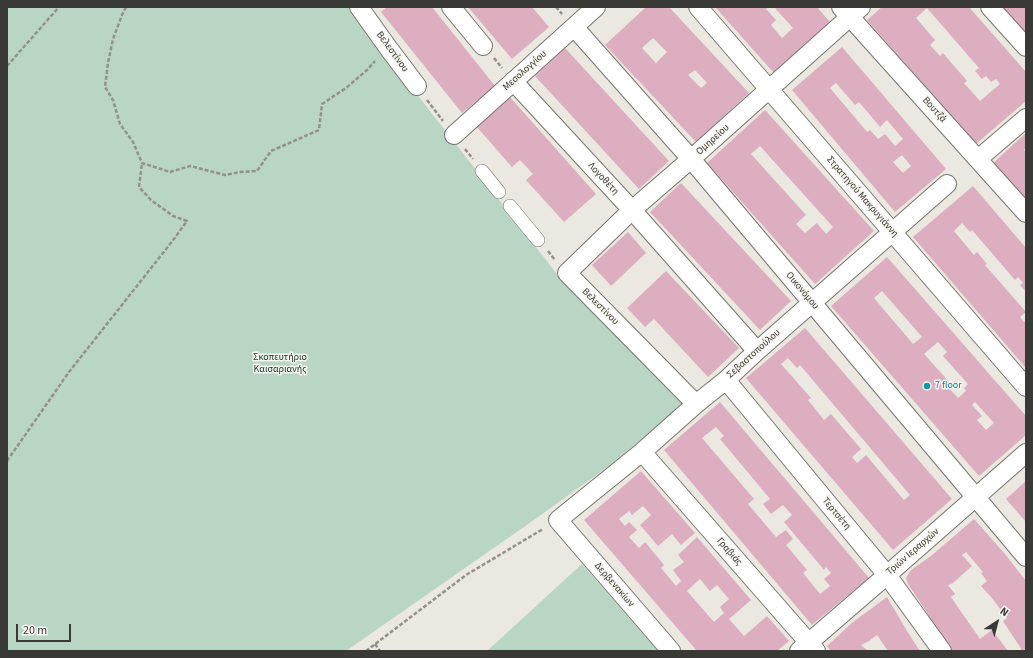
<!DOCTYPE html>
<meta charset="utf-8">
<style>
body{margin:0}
#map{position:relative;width:1033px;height:658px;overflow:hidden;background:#eae8e1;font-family:"Source Sans 3",sans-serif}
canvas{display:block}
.frame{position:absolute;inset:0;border:8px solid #393936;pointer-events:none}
.north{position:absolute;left:977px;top:602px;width:40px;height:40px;-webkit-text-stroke:3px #f7f5ef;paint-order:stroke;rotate:36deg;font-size:11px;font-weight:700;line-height:16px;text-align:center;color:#393936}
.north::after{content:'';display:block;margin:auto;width:14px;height:18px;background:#393936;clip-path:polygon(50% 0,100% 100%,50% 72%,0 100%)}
.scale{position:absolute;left:16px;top:624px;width:55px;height:18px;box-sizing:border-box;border:2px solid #393936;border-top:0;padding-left:5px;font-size:12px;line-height:14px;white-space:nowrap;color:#393936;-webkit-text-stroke:3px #f7f5ef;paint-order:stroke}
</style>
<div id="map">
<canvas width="1033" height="658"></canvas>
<div class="frame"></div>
<div class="north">N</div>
<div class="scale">20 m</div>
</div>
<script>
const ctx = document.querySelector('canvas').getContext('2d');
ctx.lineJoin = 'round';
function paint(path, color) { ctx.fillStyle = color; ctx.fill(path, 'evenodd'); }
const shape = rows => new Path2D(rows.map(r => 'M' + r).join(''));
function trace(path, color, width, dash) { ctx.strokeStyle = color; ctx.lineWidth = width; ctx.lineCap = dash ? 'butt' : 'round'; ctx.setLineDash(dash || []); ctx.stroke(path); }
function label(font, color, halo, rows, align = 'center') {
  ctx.font = font + ' "Source Sans 3",sans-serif'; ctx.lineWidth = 3; ctx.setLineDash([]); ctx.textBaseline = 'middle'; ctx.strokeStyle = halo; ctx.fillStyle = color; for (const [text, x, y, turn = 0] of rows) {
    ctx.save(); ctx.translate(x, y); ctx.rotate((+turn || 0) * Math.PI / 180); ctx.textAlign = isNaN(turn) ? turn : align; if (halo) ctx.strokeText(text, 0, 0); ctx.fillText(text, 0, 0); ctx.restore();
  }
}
paint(shape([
 [7,7,349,7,560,278,684,404,610,465,541,515,346,651,7,651],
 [582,564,658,651,487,651]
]), '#b9d6c5');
paint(shape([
 [387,7,432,7,495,86,462,113,381,12],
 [468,7,532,7,549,27,512,59],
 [646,7,669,7,749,93,696,142,605,45],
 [653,38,667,52,656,63,642,48],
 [695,70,707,83,701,88,688,75],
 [715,7,769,7,766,9,776,20,771,25,782,38,793,28,774,7,817,7,830,22,774,73],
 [882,7,969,7,1026,72,1026,101,976,144,867,20],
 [927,8,979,68,975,71,982,79,986,76,991,82,996,79,1000,84,980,101,964,83,967,81,943,53,940,56,930,45,935,40,916,18],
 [1000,7,1026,7,1026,36],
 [842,47,946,169,895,212,792,90],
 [836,83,855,105,859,102,880,127,887,120,903,139,895,146,885,134,878,139,870,130,867,132,830,88],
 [902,155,911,166,903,173,893,162],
 [565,48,669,161,639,189,535,76],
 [509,96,596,194,564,222,526,180,533,174,520,160,512,167,476,126],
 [765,110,874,231,815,284,707,163],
 [760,146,833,227,826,234,817,223,805,233,796,224,806,215,751,154],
 [1026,133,1026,148,1024,150,1026,152,1026,201,992,164],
 [681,183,791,301,760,330,650,212],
 [973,186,1026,248,1026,292,1020,285,1023,283,1018,277,1015,280,972,230,970,232,962,223,954,231,974,255,977,252,987,264,985,265,1026,312,1020,317,1024,322,1026,320,1026,368,913,237],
 [628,232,646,253,611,286,592,265],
 [887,257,1026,416,1026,435,979,476,831,306],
 [882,291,922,337,913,344,874,298],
 [938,342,947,352,943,356,968,384,964,388,966,391,958,398,949,388,952,385,924,354],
 [975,402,994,423,986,430,977,420,982,416,972,405],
 [666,271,739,348,708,377,654,319,645,327,627,308],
 [805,328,952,499,893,550,746,378],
 [788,358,797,368,800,365,910,495,904,500,866,455,857,463,852,457,861,449,831,414,824,420,808,400,811,398,781,364],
 [720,402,869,578,812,625,664,450],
 [716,427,724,436,720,439,770,499,763,504,771,514,783,505,792,515,784,522,824,570,826,567,831,573,824,579,830,586,820,594,803,573,807,570,786,545,793,539,786,530,776,537,748,504,754,499,702,438],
 [641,471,695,533,681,545,672,534,658,546,640,525,651,515,643,506,632,515,629,511,619,519,625,526,629,522,637,530,629,537,639,548,645,542,664,565,661,568,676,586,681,581,673,570,684,562,678,555,697,537,751,600,729,619,744,636,767,616,789,641,777,651,697,651,584,520],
 [700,579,710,591,717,585,729,599,720,607,724,613,714,622,687,591],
 [1026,481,1026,522,1006,499],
 [974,519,1005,554,1026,581,1026,651,1022,651,1020,647,1003,621,1007,618,991,597,981,586,987,581,981,573,983,572,966,552,962,555,972,566,953,583,948,585,955,594,951,597,980,639,992,630,1008,651,950,651,939,635,928,614,908,584,906,578,911,570,931,556],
 [887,597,907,631,920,651,888,651,877,635,869,641,861,645,868,651,831,651,827,646,853,622]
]), '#dcaec0');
const pedestrian = shape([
 [482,171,499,192],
 [510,206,538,240]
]);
const minor = shape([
 [359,7,389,49,417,86],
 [451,7,483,46],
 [698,7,1026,387],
 [841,7,1026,213],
 [990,7,1026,47],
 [574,27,691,159,1026,557],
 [513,81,632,210,757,351],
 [454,135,596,7],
 [978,159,1026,118],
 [726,380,887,575,942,651],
 [696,404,567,273,632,210,691,159,861,7],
 [642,452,816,651],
 [671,651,558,520,642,452,696,404,726,380,757,351,947,184],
 [799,651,887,575,1026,453]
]);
trace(pedestrian, '#777570', 14);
trace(minor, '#777570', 20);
trace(shape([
 [126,7,122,15,113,39,108,63,105,87,113,100,120,124,133,142,142,163,170,172,190,166,225,175,240,172,257,171,271,151,319,130,322,104,346,88,367,70,375,61],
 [556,7,562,14],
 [494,58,502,68],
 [7,66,59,7],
 [427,100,443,121],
 [465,149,473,159],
 [548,251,555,260],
 [7,461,69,372,174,239,187,221,173,216,151,200,139,187,142,163],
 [375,644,380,651],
 [366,651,466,575,543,529]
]), '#92918c', 2.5, [4, 2]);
trace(pedestrian, '#fff', 13);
trace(minor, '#fff', 18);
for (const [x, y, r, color] of [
 [927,386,4,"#0f9aa8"]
]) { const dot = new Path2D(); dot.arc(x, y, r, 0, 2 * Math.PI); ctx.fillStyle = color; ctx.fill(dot); trace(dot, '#f7f5ef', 1.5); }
label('10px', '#393936', '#f7f5ef', [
 ["Βελεστίνου",392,52,54],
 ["Μεσολογγίου",525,71,-42],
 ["Βουτζά",934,110,48],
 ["Ομηρείου",713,140,-42],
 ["Λογοθέτη",603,179,47],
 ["Στρατηγού Μακρυγιάννη",862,197,49],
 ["Οικονόμου",802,291,50],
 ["Βελεστίνου",600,307,45],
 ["Σεβαστοπούλου",754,354,-42],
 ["Τερτσέτη",836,514,50],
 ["Γραβιάς",729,552,49],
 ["Τριών Ιεραρχών",913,552,-41],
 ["Δερβενακίων",614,585,49]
]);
label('10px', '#103423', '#f7f5ef', [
 ["Σκοπευτήριο",280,358],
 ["Καισαριανής",280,370]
]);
label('10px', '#0d838f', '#f7f5ef', [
 ["7 floor",935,386]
], 'left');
</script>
